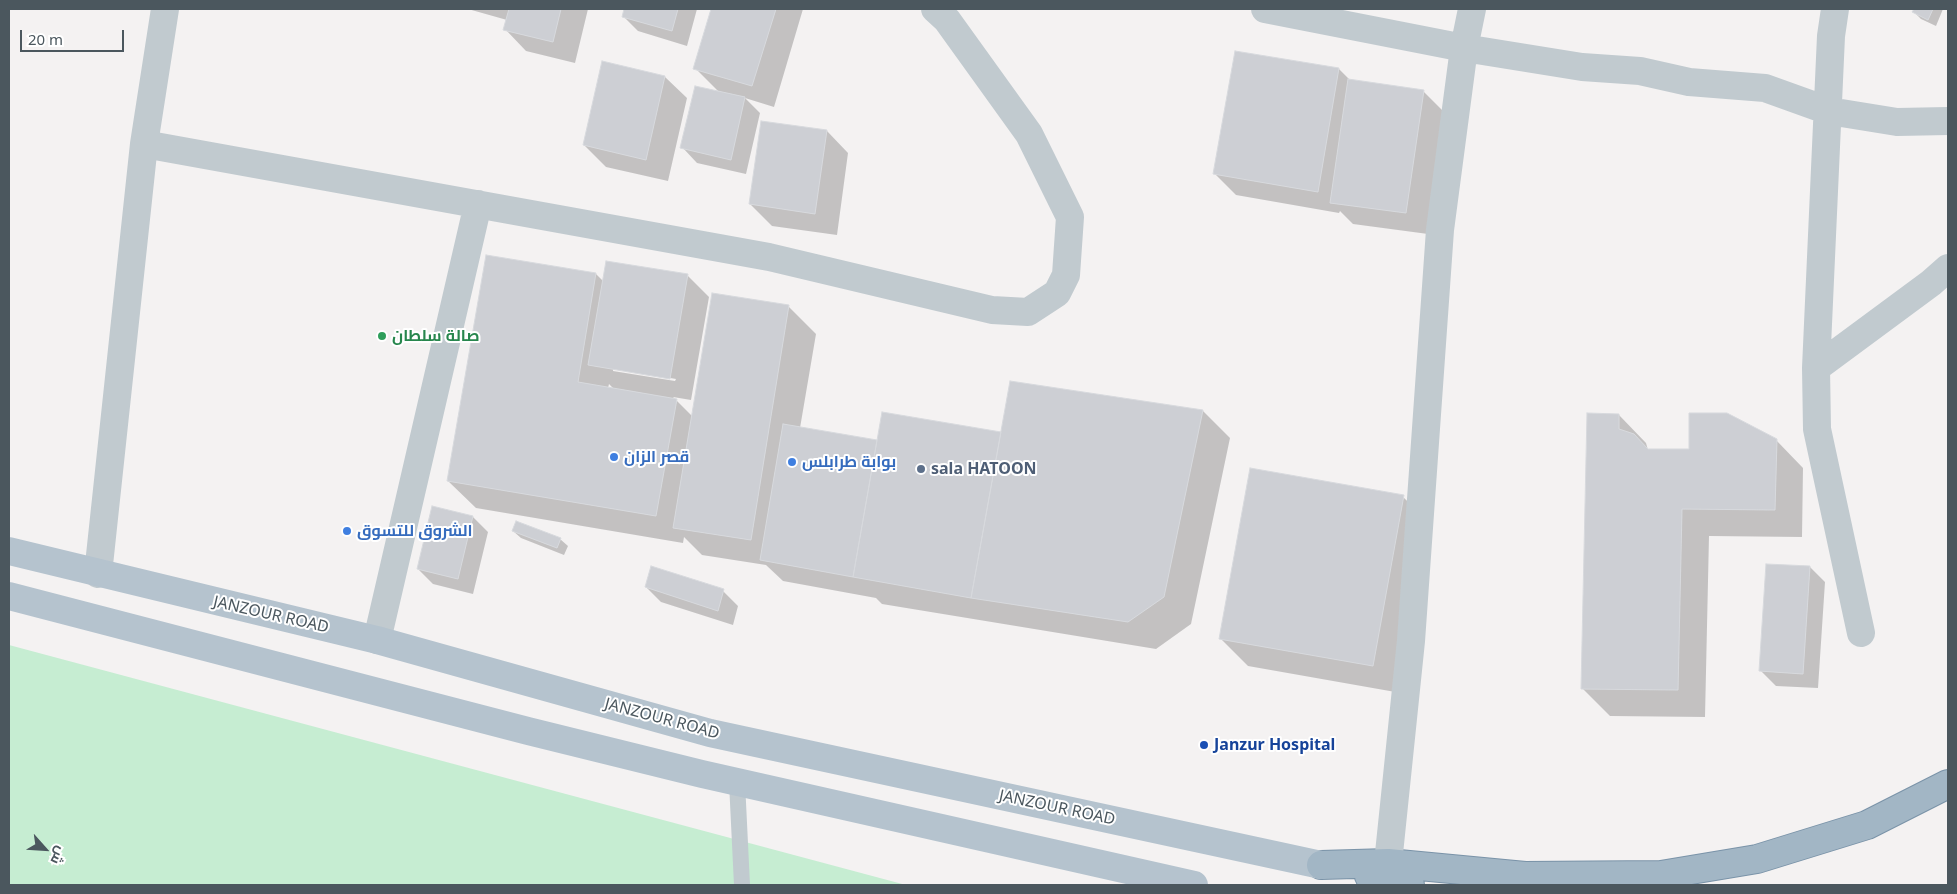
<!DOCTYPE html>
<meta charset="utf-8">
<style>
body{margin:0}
#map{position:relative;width:1957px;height:894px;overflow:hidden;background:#f4f2f2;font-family:"Noto Sans",Cairo,sans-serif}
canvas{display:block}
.frame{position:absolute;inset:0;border:10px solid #4b575e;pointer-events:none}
.north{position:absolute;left:20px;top:824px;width:50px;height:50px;-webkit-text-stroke:4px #fff;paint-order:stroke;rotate:116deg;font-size:14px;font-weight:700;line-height:20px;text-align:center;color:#4b575e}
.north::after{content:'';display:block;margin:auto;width:18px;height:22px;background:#4b575e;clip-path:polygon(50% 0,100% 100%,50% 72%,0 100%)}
.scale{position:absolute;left:20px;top:30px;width:104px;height:22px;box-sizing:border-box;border:2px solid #4b575e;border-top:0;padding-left:6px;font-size:15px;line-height:18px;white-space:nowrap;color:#4b575e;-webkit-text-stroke:4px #fff;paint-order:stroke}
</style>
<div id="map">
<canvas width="1957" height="894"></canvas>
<div class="frame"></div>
<div class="north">ش</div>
<div class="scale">20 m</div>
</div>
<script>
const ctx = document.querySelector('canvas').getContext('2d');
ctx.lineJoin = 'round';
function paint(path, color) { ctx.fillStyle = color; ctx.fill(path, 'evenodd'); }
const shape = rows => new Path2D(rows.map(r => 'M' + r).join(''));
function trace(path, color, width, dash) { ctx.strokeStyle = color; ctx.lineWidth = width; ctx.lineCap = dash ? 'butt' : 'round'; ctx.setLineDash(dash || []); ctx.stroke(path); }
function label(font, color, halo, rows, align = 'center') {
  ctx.font = font + ' "Noto Sans",Cairo,sans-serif'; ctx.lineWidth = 4; ctx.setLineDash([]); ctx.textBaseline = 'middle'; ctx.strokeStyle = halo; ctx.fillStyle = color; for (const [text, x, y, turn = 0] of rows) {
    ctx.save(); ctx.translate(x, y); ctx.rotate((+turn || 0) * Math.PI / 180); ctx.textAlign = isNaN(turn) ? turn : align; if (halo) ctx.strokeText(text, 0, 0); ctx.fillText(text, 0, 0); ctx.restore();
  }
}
paint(shape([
 [9,645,906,885,9,885]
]), '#c6edd2');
paint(shape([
 [468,9,588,9,575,63,526,51,505,29,507,20],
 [625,9,697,9,687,46,638,31,623,16],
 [713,9,803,9,774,107,745,98,760,113,746,174,697,163,682,147,719,92,695,68],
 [1915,9,1943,9,1936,26,1921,19,1914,12],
 [1339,69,1350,80,1423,91,1445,113,1428,234,1353,224,1340,211,1339,213,1236,195,1215,174],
 [665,77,687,98,668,181,606,167,584,145],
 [827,131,848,153,837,235,772,226,750,204],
 [487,256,596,274,604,282,687,275,709,297,691,400,673,397,693,417,788,306,816,334,800,428,878,443,1002,434,1203,411,1230,438,1191,624,1156,649,882,604,876,598,783,581,766,565,702,555,684,537,683,543,476,508,448,481],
 [613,368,676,379,675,381,613,371],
 [609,384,614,389,608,388],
 [1619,415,1646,443,1648,450,1690,450,1776,440,1803,468,1802,537,1709,536,1705,717,1610,716,1582,688],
 [1403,497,1431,524,1401,693,1248,666,1221,639],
 [433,508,473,517,488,532,473,594,433,584,418,569],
 [513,531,560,539,568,546,564,555,521,538],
 [1810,567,1825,582,1818,688,1776,686,1761,671],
 [646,587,723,591,738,606,733,625,661,602]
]), '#0003');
const building = shape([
 [509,9,561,9,553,42,503,30,509,9],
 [624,9,678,9,672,31,622,17,624,9],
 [711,9,776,9,752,86,693,69,711,9],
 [1914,9,1933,9,1928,20,1912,12,1914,9],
 [1235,51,1339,68,1318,192,1213,174,1235,51],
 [602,61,665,76,646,160,583,145,602,61],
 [1348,79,1424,90,1406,213,1330,203,1348,79],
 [695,86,745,97,731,160,680,148,695,86],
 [761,121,827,130,815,214,749,204,761,121],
 [486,255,596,273,578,382,677,399,656,516,447,481,486,255],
 [606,261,688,274,670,379,588,365,606,261],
 [712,293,789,305,751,540,673,528,712,293],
 [1010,381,1203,410,1164,597,1128,622,971,598,1010,381],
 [882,412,1001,432,971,598,853,577,882,412],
 [1587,413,1619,414,1619,429,1634,434,1648,449,1689,449,1689,413,1727,413,1777,439,1775,510,1682,509,1678,690,1581,689,1587,413],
 [783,424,877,440,853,577,760,560,783,424],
 [1250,468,1404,495,1373,666,1219,639,1250,468],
 [432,506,473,516,458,579,417,569,432,506],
 [516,521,561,538,557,548,512,531,516,521],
 [1766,564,1810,566,1803,674,1759,671,1766,564],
 [651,566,724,589,718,611,645,587,651,566]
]);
paint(building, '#cdcfd4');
trace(building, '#d7d9dd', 1);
const trunk = shape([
 [1321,865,1388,863,1525,876,1661,875,1757,859,1867,825,1948,784],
 [1369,876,1410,885]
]);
trace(trunk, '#7a93a8', 30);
trace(shape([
 [737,782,742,885]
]), '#c1cacf', 16);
trace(shape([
 [1265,9,1464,48,1582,67,1640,71,1689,82,1765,88,1829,111,1897,122,1948,121],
 [1835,9,1831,36,1816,368,1817,429,1861,633],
 [144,144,769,257,992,310,1028,312,1057,293,1066,275,1070,217,1029,134,947,20,935,9],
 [1816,368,1931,283,1948,268],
 [98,574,144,144,165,9],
 [377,640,478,204],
 [1388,863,1411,641,1440,230,1464,48,1472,9]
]), '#c1cacf', 28);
trace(shape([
 [9,551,377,640,710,733,1321,865],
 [9,596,528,731,702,774,1194,885]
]), '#b5c3ce', 28);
trace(trunk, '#a2b6c5', 28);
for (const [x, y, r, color] of [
 [382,336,5,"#2e9e5b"],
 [614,457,5,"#3f7fe0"],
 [792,462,5,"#3f7fe0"],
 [921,469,5,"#5c6f8a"],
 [347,531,5,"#3f7fe0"],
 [1204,745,5,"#1a4fb4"]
]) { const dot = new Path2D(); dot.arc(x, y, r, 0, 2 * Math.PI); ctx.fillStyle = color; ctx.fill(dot); trace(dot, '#fff', 2); }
label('bold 16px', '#27864d', '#fff', [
 ["صالة سلطان",392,336]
], 'left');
label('bold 16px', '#366cbe', '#fff', [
 ["قصر الزان",624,457],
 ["بوابة طرابلس",802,462],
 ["الشروق للتسوق",357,531]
], 'left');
label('bold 16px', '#4e5e75', '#fff', [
 ["sala HATOON",931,469]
], 'left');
label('16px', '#4b575e', '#fff', [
 ["JANZOUR ROAD",271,615,13],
 ["JANZOUR ROAD",662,719,15],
 ["JANZOUR ROAD",1057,808,12]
]);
label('bold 16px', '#164399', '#fff', [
 ["Janzur Hospital",1214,745]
], 'left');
</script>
